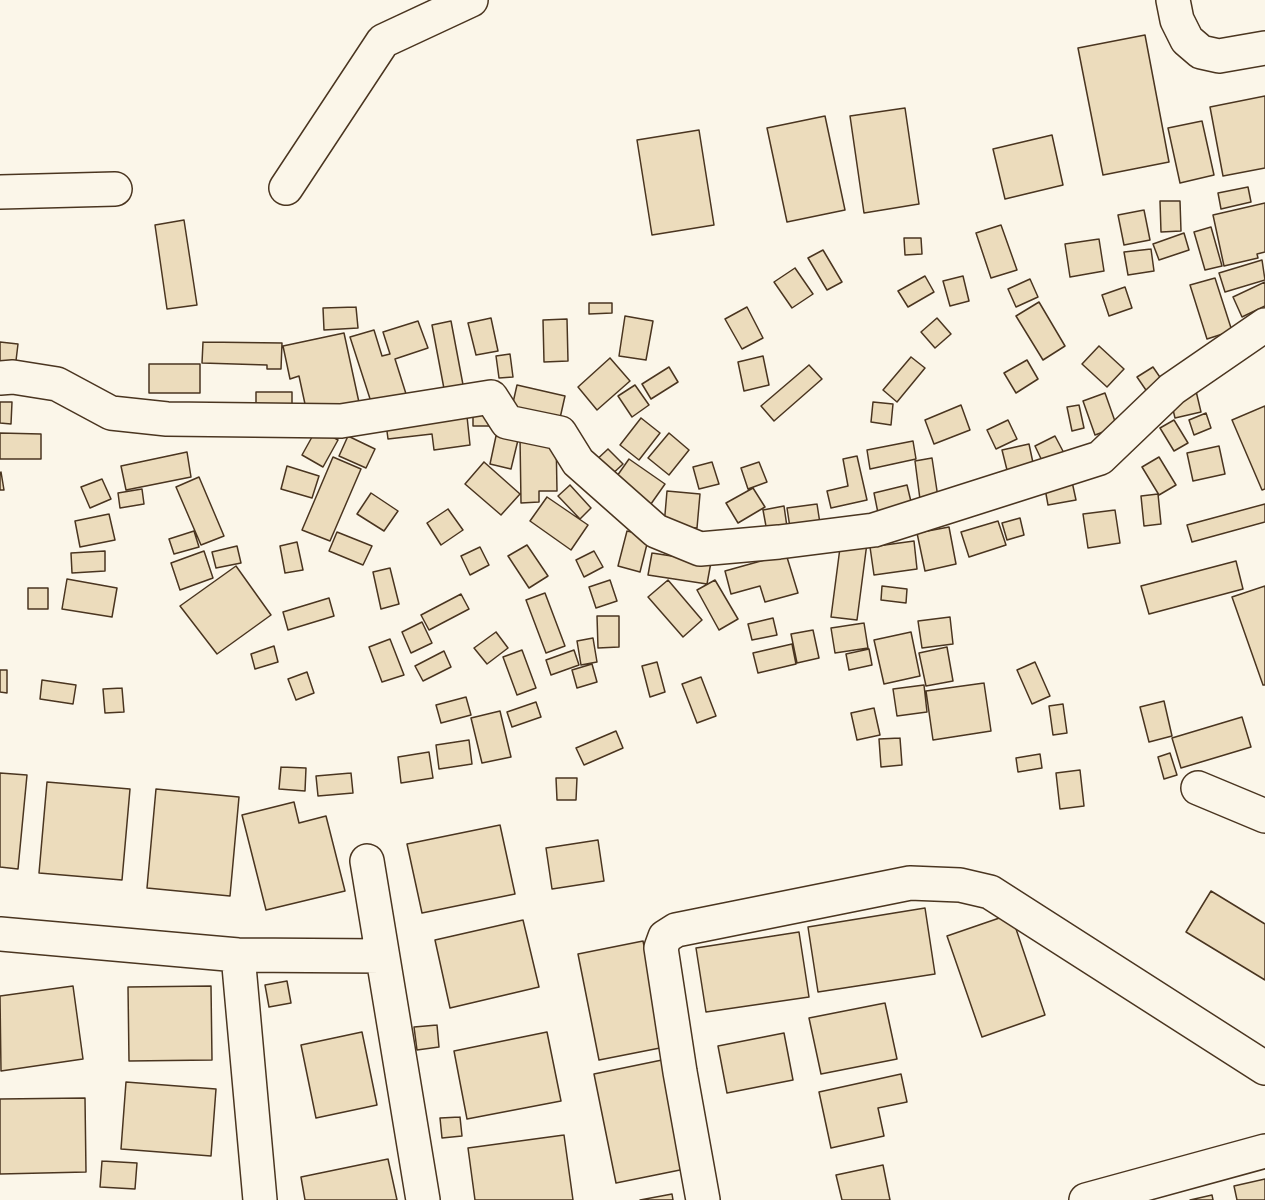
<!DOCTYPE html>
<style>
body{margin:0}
canvas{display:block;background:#fbf6e9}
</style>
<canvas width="1265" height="1200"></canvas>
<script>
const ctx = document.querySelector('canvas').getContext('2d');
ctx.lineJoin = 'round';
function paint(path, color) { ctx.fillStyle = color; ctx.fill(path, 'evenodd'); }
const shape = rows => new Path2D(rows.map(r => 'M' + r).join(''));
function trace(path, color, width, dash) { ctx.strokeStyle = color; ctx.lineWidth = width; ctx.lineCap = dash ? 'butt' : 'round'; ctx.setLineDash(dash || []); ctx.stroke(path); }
const building = shape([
 [1145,35,1169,162,1103,175,1078,48,1145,35],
 [1265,96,1265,168,1223,176,1210,107,1265,96],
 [905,108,919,204,864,213,850,116,905,108],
 [825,116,845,210,787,222,767,128,825,116],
 [1202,121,1214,175,1180,183,1168,128,1202,121],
 [699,130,714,225,652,235,637,140,699,130],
 [1052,135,1063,185,1005,199,993,149,1052,135],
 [1248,187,1251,202,1221,209,1218,193,1248,187],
 [1160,201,1180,201,1181,231,1161,232,1160,201],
 [1265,203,1265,252,1257,254,1258,258,1224,266,1213,215,1265,203],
 [1144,210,1150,240,1124,245,1118,215,1144,210],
 [184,220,197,305,167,309,155,225,184,220],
 [1001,225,1017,270,991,278,976,233,1001,225],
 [1211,227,1222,266,1205,270,1194,232,1211,227],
 [1184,233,1189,250,1159,260,1153,244,1184,233],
 [904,238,921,238,922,254,905,255,904,238],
 [1099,239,1104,271,1070,277,1065,244,1099,239],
 [1151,249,1154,271,1128,275,1124,252,1151,249],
 [823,250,842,282,827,290,808,258,823,250],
 [1262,260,1265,280,1225,292,1219,273,1262,260],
 [795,268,813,294,792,308,774,282,795,268],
 [925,276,934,292,908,307,898,291,925,276],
 [963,276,969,301,950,306,943,281,963,276],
 [1215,278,1232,331,1207,339,1190,285,1215,278],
 [1030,279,1038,297,1016,307,1008,289,1030,279],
 [1265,282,1265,306,1242,317,1233,297,1265,282],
 [1125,287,1132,308,1109,316,1102,295,1125,287],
 [1039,302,1065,346,1043,360,1016,316,1039,302],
 [589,303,612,303,612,313,589,314,589,303],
 [356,307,358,328,324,330,323,308,356,307],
 [747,307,763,338,742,349,725,319,747,307],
 [625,316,653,321,646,360,619,356,625,316],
 [491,318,498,351,476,355,468,323,491,318],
 [937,318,951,334,935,348,921,332,937,318],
 [567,319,568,361,544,362,543,320,567,319],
 [418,321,428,348,395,359,407,397,373,408,350,337,374,330,382,356,390,354,383,332,418,321],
 [451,321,464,390,445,394,432,325,451,321],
 [344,333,360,407,308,418,299,376,290,379,283,346,344,333],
 [0,342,18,344,15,369,0,367,0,342],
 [203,342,282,343,281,369,267,369,267,365,202,363,203,342],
 [1099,346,1124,369,1107,387,1082,364,1099,346],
 [510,354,513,377,499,378,496,356,510,354],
 [763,356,769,385,744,391,738,362,763,356],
 [911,357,925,368,897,402,883,390,911,357],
 [610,358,630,381,597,410,578,387,610,358],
 [1027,360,1038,379,1016,393,1004,373,1027,360],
 [149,364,200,364,200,393,149,393,149,364],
 [809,365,822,379,774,421,761,406,809,365],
 [669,367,678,382,651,399,642,384,669,367],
 [1153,367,1166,386,1150,396,1137,377,1153,367],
 [517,385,565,396,558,427,510,416,517,385],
 [635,385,649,405,632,417,618,396,635,385],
 [1196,391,1201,412,1175,418,1170,397,1196,391],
 [256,392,292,392,292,417,256,417,256,392],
 [1105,393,1117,427,1095,435,1083,401,1105,393],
 [0,402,12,402,11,424,0,423,0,402],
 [873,402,893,404,891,425,871,422,873,402],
 [961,405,970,430,934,444,925,420,961,405],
 [1079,405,1084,428,1072,431,1067,407,1079,405],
 [1265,406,1265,489,1262,490,1232,420,1265,406],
 [466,407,470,445,434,450,432,434,388,439,385,416,466,407],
 [473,408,494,408,495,426,473,426,473,408],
 [1206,413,1211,428,1194,435,1189,420,1206,413],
 [641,418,660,433,639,460,620,445,641,418],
 [1008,420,1017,439,996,449,987,430,1008,420],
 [1174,420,1188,443,1174,451,1160,428,1174,420],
 [317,428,338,440,323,467,302,455,317,428],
 [0,433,41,434,41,459,0,459,0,433],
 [669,433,689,450,669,475,648,458,669,433],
 [348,436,375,449,366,468,339,456,348,436],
 [496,436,518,440,511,469,490,464,496,436],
 [556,436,557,491,539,491,539,502,521,503,520,437,556,436],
 [1055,436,1065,455,1044,465,1035,446,1055,436],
 [913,441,916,459,870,469,867,450,913,441],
 [1029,444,1036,477,1010,482,1002,450,1029,444],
 [1219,446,1225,474,1193,481,1187,453,1219,446],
 [608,449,623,464,607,479,592,464,608,449],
 [187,452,191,477,126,490,121,466,187,452],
 [857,456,867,500,831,508,827,491,848,486,843,459,857,456],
 [333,457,361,469,330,541,302,530,333,457],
 [1159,457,1176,485,1159,495,1142,467,1159,457],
 [932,458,939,504,921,507,915,461,932,458],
 [629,459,665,484,646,511,610,486,629,459],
 [484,462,520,494,501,515,465,484,484,462],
 [712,462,719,484,699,489,693,467,712,462],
 [759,462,767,482,748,489,741,468,759,462],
 [287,466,319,476,312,498,281,489,287,466],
 [1,472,4,490,0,490,0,473,1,472],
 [199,477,224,536,201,545,176,487,199,477],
 [1071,477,1076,500,1048,505,1044,483,1071,477],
 [102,479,111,499,90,508,81,487,102,479],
 [570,485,591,508,580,519,558,496,570,485],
 [907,485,913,510,879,518,874,493,907,485],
 [753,488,765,507,738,523,726,503,753,488],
 [142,489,144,504,120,508,118,493,142,489],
 [667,491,700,494,697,528,664,526,667,491],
 [371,493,398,511,384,531,357,514,371,493],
 [1158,494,1161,524,1144,526,1141,496,1158,494],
 [547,497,588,525,571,550,530,521,547,497],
 [817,504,821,530,791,534,787,508,817,504],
 [1265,504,1265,522,1192,542,1187,525,1265,504],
 [784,506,788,534,768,537,763,510,784,506],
 [448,509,463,530,441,545,427,523,448,509],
 [1115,510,1120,543,1088,548,1083,514,1115,510],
 [109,514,115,540,80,547,75,521,109,514],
 [1020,518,1024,535,1007,540,1002,523,1020,518],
 [998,521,1006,545,969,557,961,532,998,521],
 [949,527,956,564,925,571,917,533,949,527],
 [194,531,199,547,174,554,169,539,194,531],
 [627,531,649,536,640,572,618,566,627,531],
 [337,532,372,546,363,565,329,551,337,532],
 [841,540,867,543,857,620,831,617,841,540],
 [914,541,917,569,874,575,870,547,914,541],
 [297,542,303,570,285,573,280,546,297,542],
 [527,545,548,576,529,588,508,556,527,545],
 [237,546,241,563,216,568,212,552,237,546],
 [480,547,489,565,470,575,461,556,480,547],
 [105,551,105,571,72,573,71,553,105,551],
 [204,551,213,578,180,590,171,563,204,551],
 [594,551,603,567,584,577,576,560,594,551],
 [652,553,711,562,707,584,648,575,652,553],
 [786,554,798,593,765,602,760,586,731,594,725,571,786,554],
 [1236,561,1243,589,1149,614,1141,586,1236,561],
 [236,566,271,615,217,654,180,606,236,566],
 [390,568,399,604,381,609,373,572,390,568],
 [67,579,117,588,112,617,62,609,67,579],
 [610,580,617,601,596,608,589,587,610,580],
 [668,580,702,620,683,637,648,597,668,580],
 [715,580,738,619,719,630,697,590,715,580],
 [882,586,907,589,906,603,881,600,882,586],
 [1265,586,1265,685,1263,685,1232,597,1265,586],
 [28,588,48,588,48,609,28,609,28,588],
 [545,593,565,646,546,653,526,600,545,593],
 [461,594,469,609,429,630,421,615,461,594],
 [329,598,334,616,288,630,283,612,329,598],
 [597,616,619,616,619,647,598,648,597,616],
 [950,617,953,644,922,648,918,621,950,617],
 [773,618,777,635,752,640,748,624,773,618],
 [422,622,432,643,411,653,402,632,422,622],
 [864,623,868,648,835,653,831,628,864,623],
 [813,630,819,658,797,663,791,634,813,630],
 [496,632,508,648,487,664,474,648,496,632],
 [911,632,920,676,884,684,874,640,911,632],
 [593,638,597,662,581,665,577,641,593,638],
 [390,639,404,675,382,682,369,647,390,639],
 [792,644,796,664,758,673,753,653,792,644],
 [274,646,278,662,255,669,251,654,274,646],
 [947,647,953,681,926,686,919,653,947,647],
 [869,649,872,665,849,670,846,654,869,649],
 [522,650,536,688,517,695,503,657,522,650],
 [574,650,579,665,551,675,546,660,574,650],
 [444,651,451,667,423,681,415,666,444,651],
 [657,662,665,692,650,697,642,666,657,662],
 [1035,662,1050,696,1032,704,1017,670,1035,662],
 [592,664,597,682,577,688,572,670,592,664],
 [0,670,7,670,7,693,0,692,0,670],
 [307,672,314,693,296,700,288,679,307,672],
 [701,677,716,716,697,723,682,684,701,677],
 [42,680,76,685,73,704,40,699,42,680],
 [984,683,991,731,933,740,926,691,984,683],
 [924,685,927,712,897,716,893,689,924,685],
 [122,688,124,712,105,713,103,689,122,688],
 [466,697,471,715,441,723,436,705,466,697],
 [1164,701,1172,736,1149,742,1140,707,1164,701],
 [536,702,541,717,512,727,507,712,536,702],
 [1063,704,1067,733,1053,735,1049,706,1063,704],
 [874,708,880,735,857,740,851,713,874,708],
 [500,711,511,757,482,763,471,718,500,711],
 [1242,717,1251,747,1181,768,1172,738,1242,717],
 [616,731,623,748,584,765,576,748,616,731],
 [900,738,902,765,881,767,879,739,900,738],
 [469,740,472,764,439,769,436,745,469,740],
 [429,752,433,778,401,783,398,757,429,752],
 [1170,753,1177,775,1164,779,1158,757,1170,753],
 [1040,754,1042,768,1018,772,1016,758,1040,754],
 [281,767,306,768,305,791,279,789,281,767],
 [1080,770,1084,806,1060,809,1056,773,1080,770],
 [0,773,27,775,18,869,0,867,0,773],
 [351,773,353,793,318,796,316,776,351,773],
 [556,778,577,778,576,800,557,800,556,778],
 [47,782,130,789,122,880,39,873,47,782],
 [156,789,239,797,230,896,147,888,156,789],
 [294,802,299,823,326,816,345,891,266,910,242,815,294,802],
 [500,825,515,894,422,913,407,844,500,825],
 [598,840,604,881,552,889,546,848,598,840],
 [1211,891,1265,924,1265,980,1186,932,1211,891],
 [925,908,935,974,818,992,808,927,925,908],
 [1011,914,1045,1015,982,1037,947,936,1011,914],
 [523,920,539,987,450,1008,435,940,523,920],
 [799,932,809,997,706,1012,696,948,799,932],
 [643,941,665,1047,599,1060,578,954,643,941],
 [287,981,291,1003,269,1007,265,985,287,981],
 [73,986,83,1059,1,1071,0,996,73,986],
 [211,986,212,1060,129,1061,128,987,211,986],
 [885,1003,897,1059,821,1074,809,1018,885,1003],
 [437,1025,439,1047,417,1050,414,1027,437,1025],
 [362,1032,377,1105,316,1118,301,1045,362,1032],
 [547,1032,561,1101,467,1119,454,1051,547,1032],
 [784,1033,793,1080,727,1093,718,1046,784,1033],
 [662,1060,685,1169,616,1183,594,1074,662,1060],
 [901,1074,907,1102,878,1108,884,1136,831,1148,819,1092,901,1074],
 [126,1082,216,1089,211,1156,121,1149,126,1082],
 [85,1098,86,1172,0,1174,0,1099,85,1098],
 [460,1117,462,1136,442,1138,440,1118,460,1117],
 [564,1135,573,1200,475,1200,468,1148,564,1135],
 [388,1159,397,1200,305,1200,301,1177,388,1159],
 [102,1161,137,1163,135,1189,100,1187,102,1161],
 [883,1165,890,1200,842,1200,836,1175,883,1165],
 [1265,1179,1265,1200,1237,1200,1234,1186,1265,1179],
 [672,1194,673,1200,640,1200,672,1194],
 [1212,1195,1213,1200,1190,1200,1212,1195]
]);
paint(building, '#ecdcbc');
trace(building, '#4a3520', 1.5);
const minor = shape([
 [1173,0,1177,20,1187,40,1201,52,1219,56,1265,48],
 [286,188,383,41,471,0],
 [0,192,115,189],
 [0,378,13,377,57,384,111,413,167,419,341,421,491,397,507,422,560,433,578,462,656,531,700,549,779,542,874,530,1100,458,1172,389,1265,325],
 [1198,788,1265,816],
 [367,861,423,1200],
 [0,934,238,955,381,956],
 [238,955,260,1200],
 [703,1200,680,1072,661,948,665,937,676,930,910,883,960,885,990,892,1265,1068],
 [1086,1200,1265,1151]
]);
trace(minor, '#4a3520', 36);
trace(minor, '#fbf6e9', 33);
</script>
